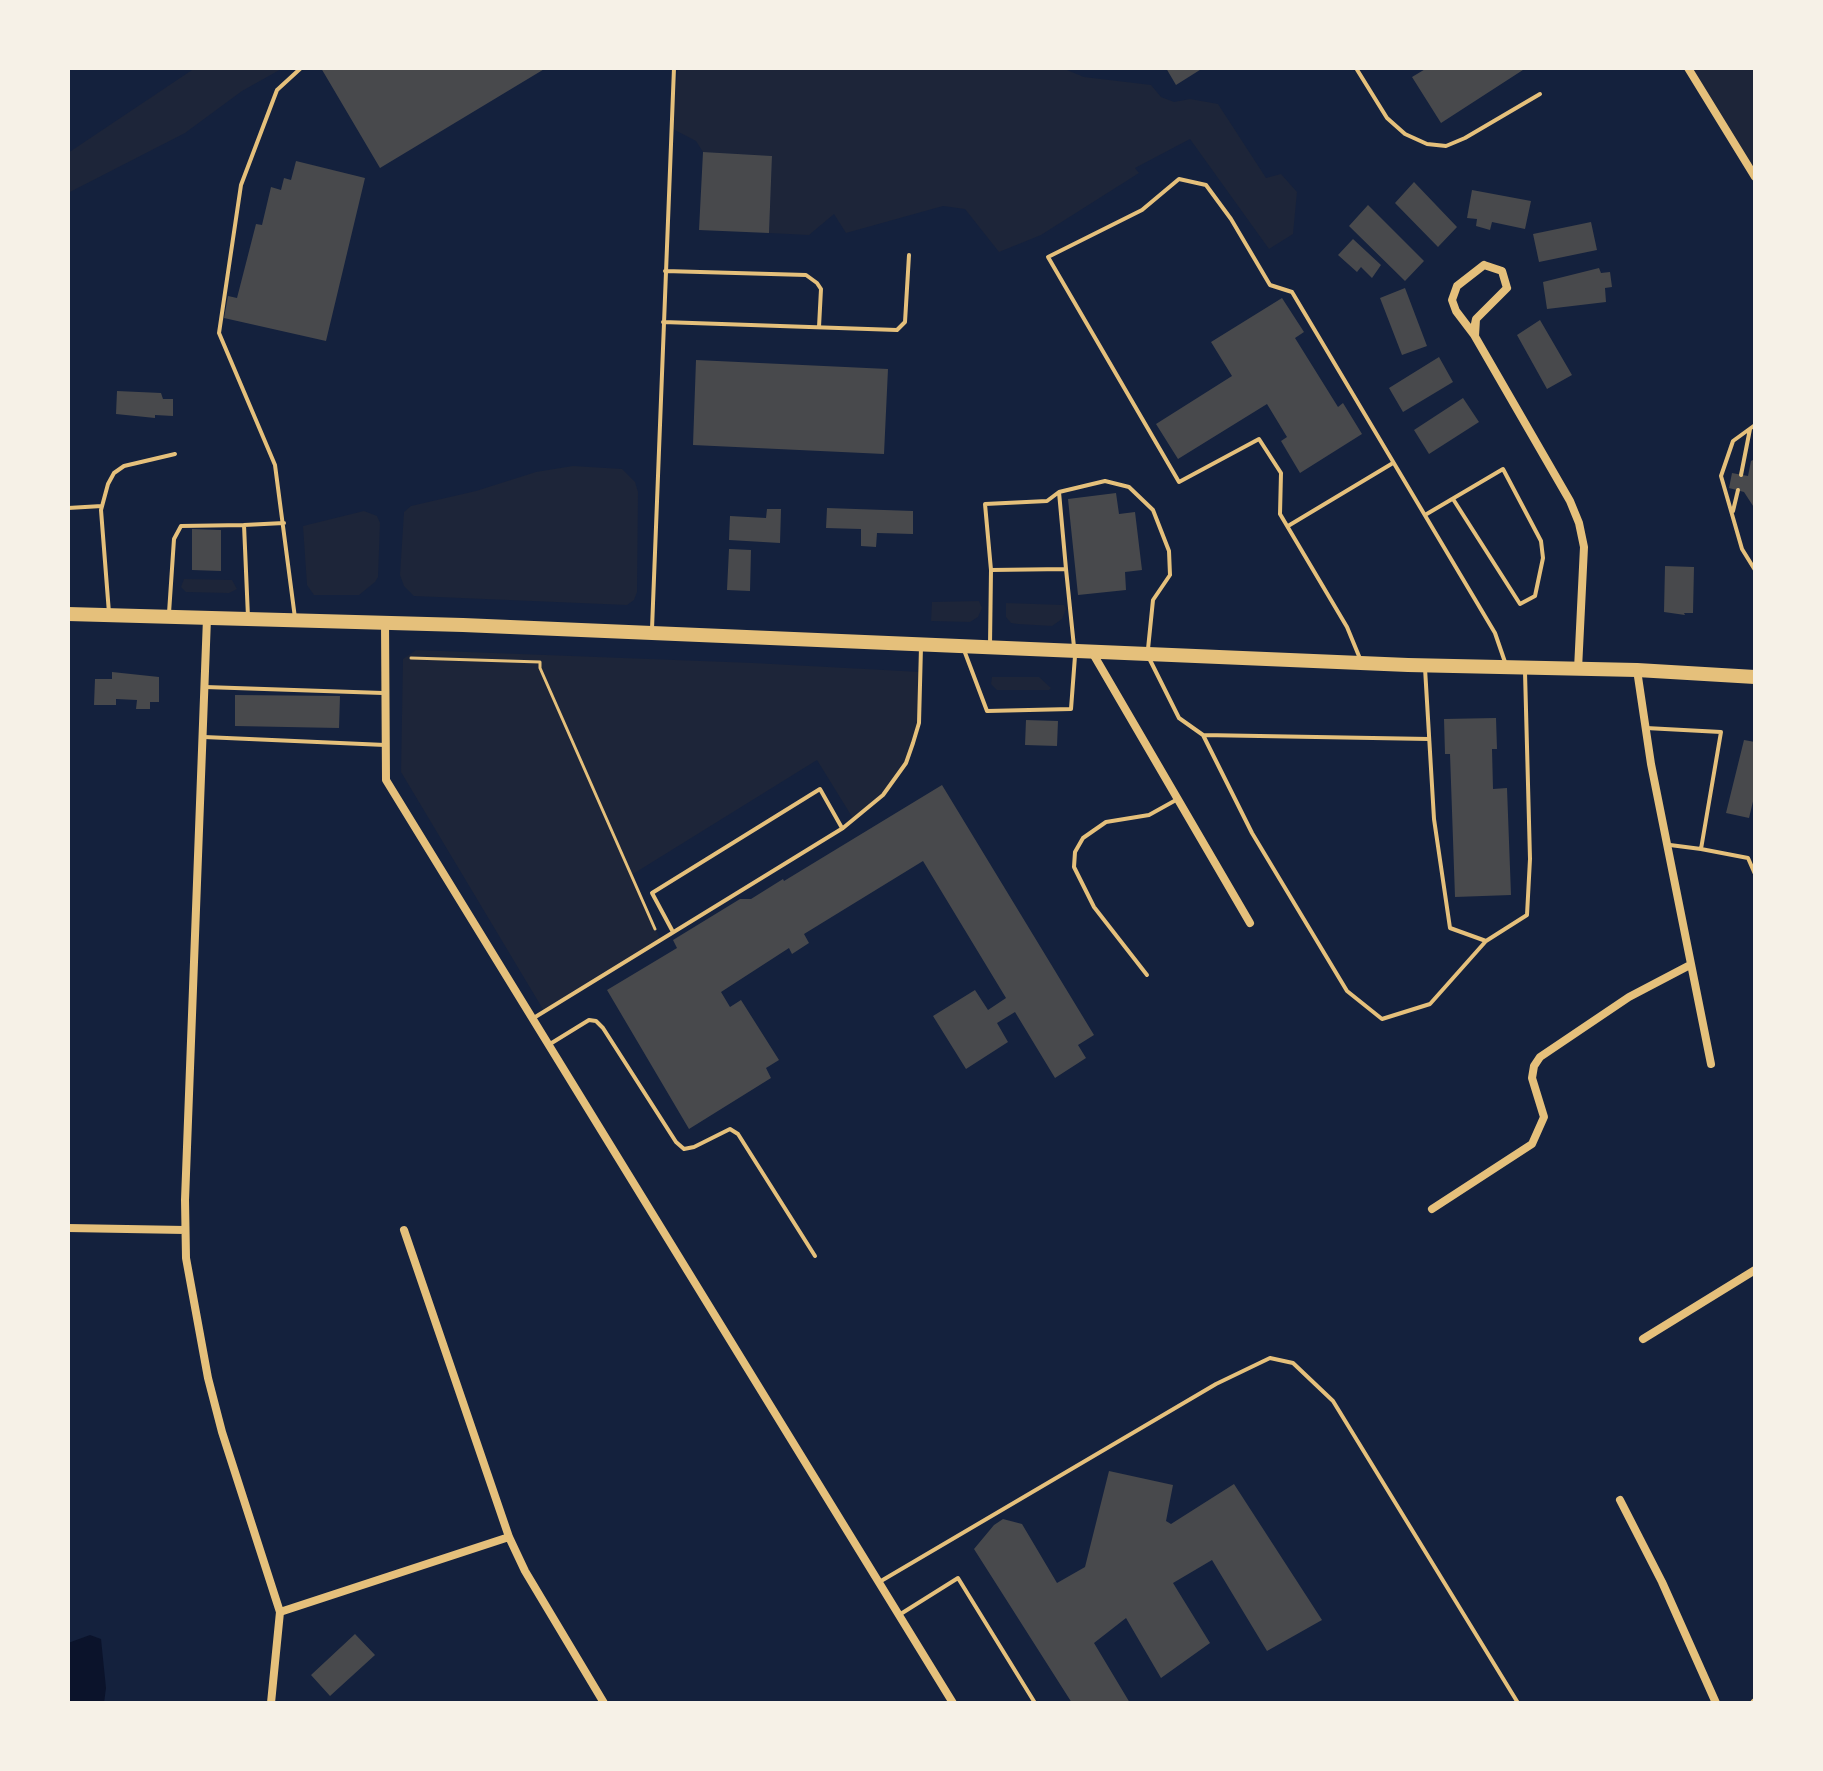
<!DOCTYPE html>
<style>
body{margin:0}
#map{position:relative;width:1823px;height:1771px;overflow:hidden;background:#14213d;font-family:"Roboto Serif",serif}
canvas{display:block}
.frame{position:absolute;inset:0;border:70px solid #f6f1e7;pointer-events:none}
</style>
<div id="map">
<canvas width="1823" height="1771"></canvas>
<div class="frame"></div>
</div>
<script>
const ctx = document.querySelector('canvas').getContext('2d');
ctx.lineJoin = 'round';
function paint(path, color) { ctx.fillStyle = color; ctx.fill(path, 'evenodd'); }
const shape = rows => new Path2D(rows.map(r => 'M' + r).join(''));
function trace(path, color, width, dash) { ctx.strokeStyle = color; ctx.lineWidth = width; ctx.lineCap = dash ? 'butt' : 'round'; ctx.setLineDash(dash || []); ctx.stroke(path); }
paint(shape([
 [195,68,283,68,242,91,185,133,68,193,68,153],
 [678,68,1062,68,1084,77,1151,85,1161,97,1174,102,1190,99,1218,104,1266,178,1281,174,1297,192,1293,234,1269,249,1190,139,1135,168,1139,173,1041,235,999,252,965,209,943,206,846,233,834,214,809,235,769,233,772,156,703,152,696,141,671,128],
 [1686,68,1755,68,1755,178],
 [573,466,622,469,635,482,638,492,637,592,634,600,627,605,414,596,404,586,400,575,404,512,411,506,476,491,536,472],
 [364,511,377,516,380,523,378,577,375,582,359,595,314,595,307,585,303,526],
 [184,579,232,580,237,589,229,593,186,592,181,587],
 [979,601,982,608,978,617,970,622,931,621,932,602],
 [1006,603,1064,605,1066,609,1062,619,1052,626,1018,624,1011,623,1006,617],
 [416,650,753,663,921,672,919,723,906,763,883,795,854,820,817,760,633,874,660,939,544,1011,401,772,403,659],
 [992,677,1039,677,1051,688,1049,690,997,690,991,684]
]), '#1d2539');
paint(shape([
 [90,1635,101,1639,106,1688,104,1703,68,1703,68,1643]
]), '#0b132b');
paint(shape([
 [321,68,546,68,380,168],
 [1166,68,1203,68,1176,85],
 [1427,68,1526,68,1441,123,1412,77],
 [703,152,772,156,769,233,699,230],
 [296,161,365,178,326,341,224,318,228,296,237,298,256,224,262,225,271,187,281,190,284,178,291,180],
 [1414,182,1457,227,1438,247,1395,203],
 [1472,190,1531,201,1525,229,1492,222,1490,230,1476,226,1477,219,1467,218],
 [1368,205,1424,261,1405,281,1349,226],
 [1591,222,1597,250,1539,262,1533,234],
 [1353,239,1381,265,1372,278,1361,267,1357,272,1338,255],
 [1599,268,1601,273,1610,272,1612,287,1605,288,1606,302,1547,309,1543,282],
 [1405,288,1427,346,1402,355,1380,298],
 [1282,298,1304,332,1295,338,1338,407,1343,403,1362,434,1300,473,1281,441,1287,437,1267,404,1178,459,1156,424,1232,376,1211,342],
 [1540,320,1572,375,1547,389,1517,335],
 [1439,357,1453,382,1403,412,1389,388],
 [696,360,888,369,884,454,693,445],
 [117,391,161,393,163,399,173,399,173,416,155,415,155,418,116,414],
 [1463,398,1479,422,1429,454,1414,430],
 [1755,459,1755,509,1744,492,1729,488,1732,473,1748,476,1751,461],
 [1116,493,1119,514,1135,512,1142,570,1125,572,1126,590,1078,595,1068,499],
 [827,508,913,511,913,534,877,533,876,547,861,546,861,529,826,528],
 [767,509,781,509,780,543,729,540,730,516,766,518],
 [192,529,221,530,221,571,192,570],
 [729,549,751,550,750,591,727,590],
 [1665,566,1694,567,1693,613,1684,613,1685,615,1664,612],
 [112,672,159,677,159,702,150,702,150,709,136,709,137,700,116,699,116,705,94,705,95,679,112,679],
 [235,695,340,696,339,728,235,726],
 [1496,718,1497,749,1492,749,1493,789,1507,788,1511,895,1455,897,1450,754,1445,754,1444,719],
 [1026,720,1058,721,1057,746,1025,745],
 [1744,740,1755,742,1755,793,1749,818,1726,813],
 [942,785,1094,1035,1078,1045,1086,1058,1055,1078,1015,1012,997,1023,1008,1042,966,1069,933,1016,975,990,988,1010,1006,998,923,861,804,934,809,943,792,954,789,948,721,992,730,1007,741,1000,779,1060,766,1068,771,1078,689,1129,607,990,677,948,673,940,740,899,751,899,783,879,784,881],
 [1109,1471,1173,1485,1166,1521,1171,1524,1234,1484,1322,1620,1267,1651,1212,1560,1173,1583,1210,1643,1161,1678,1126,1618,1094,1643,1130,1703,1072,1703,974,1549,994,1525,1003,1519,1022,1524,1057,1583,1085,1567],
 [355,1634,375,1655,330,1696,311,1675]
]), '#48494c');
trace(shape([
 [411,658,540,662,540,668,655,929]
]), '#e5c07b', 3);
trace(shape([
 [1356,68,1387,118,1405,134,1427,144,1446,146,1465,138,1540,94],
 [665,271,806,275,817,283,821,289,819,327],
 [663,322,897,330,905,322,909,255],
 [1755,425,1733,441,1721,476,1742,549,1755,570],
 [1741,475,1750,429],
 [1059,492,1066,569],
 [68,508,102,506],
 [1733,511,1738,490],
 [1425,515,1503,469,1541,541,1543,558,1535,596,1520,604,1453,499],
 [244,525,284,523],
 [1288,526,1393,463],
 [991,570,1066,569,1074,647],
 [109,613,101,510,108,484,114,473,124,466,175,454],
 [169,613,174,539,181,526,244,525,248,617],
 [295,618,275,465,219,333,241,185,277,90,301,68],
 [652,629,674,68],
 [990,645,991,570,985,504,1047,501,1059,492,1105,481,1129,487,1153,510,1169,551,1170,575,1153,600,1148,649],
 [964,650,987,711,1071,709,1075,656],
 [1149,658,1179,718,1203,735,1429,739],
 [1361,661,1347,627,1280,514,1281,473,1259,439,1179,482,1048,257,1142,210,1179,179,1206,185,1231,219,1270,285,1292,292,1495,633,1506,665],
 [1425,668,1434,819,1450,928,1486,941,1527,915,1530,859,1525,672],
 [205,687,383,693],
 [1646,728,1721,732,1701,849,1670,845],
 [1203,735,1252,833,1347,991,1382,1019,1430,1004,1486,941],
 [204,737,385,745],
 [1701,849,1748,858,1755,874],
 [673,932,652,893,820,789,842,828],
 [1147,975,1094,907,1074,867,1075,852,1083,838,1106,822,1149,815,1176,800],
 [532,1019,843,828,883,795,906,763,913,743,919,723,921,647],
 [550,1044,589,1020,596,1021,603,1028,676,1142,684,1149,694,1147,730,1129,738,1134,815,1256],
 [881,1581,1216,1384,1270,1358,1293,1363,1333,1401,1518,1703],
 [899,1615,958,1578,1035,1703]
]), '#e5c07b', 4);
trace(shape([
 [1688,68,1755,177],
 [1484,265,1502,271,1507,288,1476,319,1475,336,1456,311,1452,300,1457,286,1484,265],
 [1507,288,1476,319,1473,333,1570,501,1579,523,1584,547,1578,669],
 [207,618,185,1200,186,1258,208,1378,222,1432,280,1612,271,1703],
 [385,623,386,780,953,1703],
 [1092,652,1250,923],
 [1637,670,1651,764,1711,1064],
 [1432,1209,1532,1144,1544,1117,1532,1078,1534,1066,1540,1057,1629,997,1690,965],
 [68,1228,185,1230],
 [404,1230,509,1537,525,1571,604,1703],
 [1643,1339,1755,1270],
 [1620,1500,1662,1582,1716,1703],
 [280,1612,509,1537],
 [1754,1703,1755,1702]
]), '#e5c07b', 8);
trace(shape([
 [68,614,463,625,1408,665,1637,670,1755,677]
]), '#e5c07b', 14);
</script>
